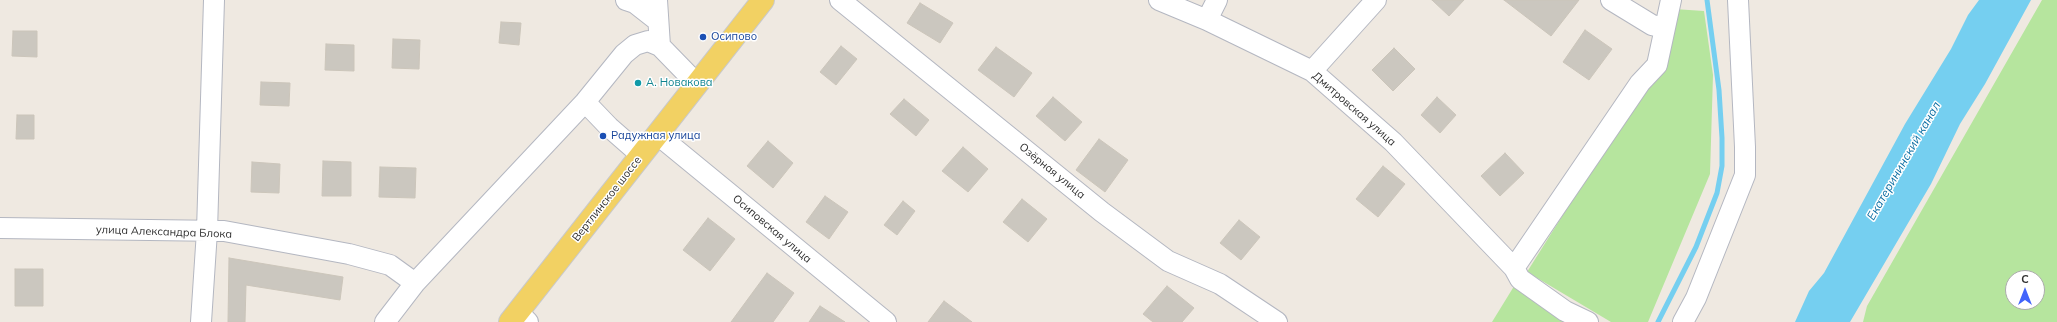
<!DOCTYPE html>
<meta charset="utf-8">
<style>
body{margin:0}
#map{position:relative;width:2057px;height:322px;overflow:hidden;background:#efe9e1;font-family:Mulish,sans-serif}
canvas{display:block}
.north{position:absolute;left:2005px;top:270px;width:40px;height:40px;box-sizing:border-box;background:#fff;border:1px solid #ababab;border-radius:50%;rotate:0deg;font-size:11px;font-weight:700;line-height:16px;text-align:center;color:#2e2e2e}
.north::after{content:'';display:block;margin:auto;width:14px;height:18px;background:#4264fb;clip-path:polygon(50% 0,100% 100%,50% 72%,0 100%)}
</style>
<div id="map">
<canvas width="2057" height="322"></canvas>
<div class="north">С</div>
</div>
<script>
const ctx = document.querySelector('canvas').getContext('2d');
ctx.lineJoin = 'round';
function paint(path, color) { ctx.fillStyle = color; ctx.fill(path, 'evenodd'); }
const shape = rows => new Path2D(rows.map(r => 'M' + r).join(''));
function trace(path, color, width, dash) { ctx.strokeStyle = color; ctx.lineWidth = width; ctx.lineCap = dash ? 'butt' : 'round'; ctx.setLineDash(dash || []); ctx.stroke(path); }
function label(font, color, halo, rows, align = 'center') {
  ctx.font = font + ' Mulish,sans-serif'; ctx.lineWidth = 3; ctx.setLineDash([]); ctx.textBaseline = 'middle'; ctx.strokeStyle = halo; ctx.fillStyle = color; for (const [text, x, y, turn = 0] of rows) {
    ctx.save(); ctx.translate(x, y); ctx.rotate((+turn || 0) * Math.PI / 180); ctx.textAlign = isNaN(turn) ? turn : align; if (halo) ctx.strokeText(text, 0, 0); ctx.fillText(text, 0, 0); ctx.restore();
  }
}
paint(shape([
 [2042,0,2057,0,2057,322,1863,322,1867,306],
 [2013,278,2037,278,2037,302,2013,302],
 [1674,9,1704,11,1713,75,1710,174,1648,322,1611,322,1527,272,1620,124],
 [1516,283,1568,322,1492,322]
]), '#b6e59e');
paint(shape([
 [1979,0,2031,0,1985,84,1960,124,1931,184,1850,322,1795,322,1809,291,1824,273,1905,124,1951,49,1968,15]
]), '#75cff0');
trace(shape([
 [1658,322,1696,247,1717,193,1722,166,1722,138,1719,90,1707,0]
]), '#75cff0', 5);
const building = shape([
 [1432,0,1464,0,1449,16,1432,0],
 [1504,0,1579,0,1551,36,1504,0],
 [920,3,953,23,940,43,907,23,920,3],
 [501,22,521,23,519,45,499,43,501,22],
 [1585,30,1612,49,1589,80,1563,62,1585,30],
 [13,31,37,31,37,57,12,56,13,31],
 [393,39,420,40,419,69,392,68,393,39],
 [326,44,354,45,354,71,325,70,326,44],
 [841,46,857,59,836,85,820,72,841,46],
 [996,47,1032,73,1014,97,978,70,996,47],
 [1394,48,1415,69,1393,91,1372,70,1394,48],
 [261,82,290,83,289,106,260,105,261,82],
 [1053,97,1082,122,1065,141,1036,116,1053,97],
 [1437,97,1456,115,1440,133,1421,115,1437,97],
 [904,99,929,120,916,136,890,114,904,99],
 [17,115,34,115,34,139,16,139,17,115],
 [1099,139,1128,160,1105,192,1076,170,1099,139],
 [768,141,793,163,773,188,747,166,768,141],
 [963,147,988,169,968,192,942,171,963,147],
 [1505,153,1524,173,1500,196,1481,176,1505,153],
 [323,161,351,162,351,196,322,196,323,161],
 [252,162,280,164,279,193,251,192,252,162],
 [1383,166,1405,184,1378,217,1356,199,1383,166],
 [380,167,416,168,415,198,379,197,380,167],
 [825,196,848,212,829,239,806,222,825,196],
 [1022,199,1047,219,1028,242,1003,222,1022,199],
 [903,201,915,211,897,235,884,225,903,201],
 [708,218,735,239,710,271,683,250,708,218],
 [1239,220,1260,237,1241,260,1220,243,1239,220],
 [229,258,343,277,340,300,246,285,245,322,228,322,229,258],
 [15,269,43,269,43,306,15,306,15,269],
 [767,273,794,293,773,322,731,322,767,273],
 [1167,286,1194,308,1182,322,1153,322,1143,314,1167,286],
 [944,301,972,322,928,322,944,301],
 [820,306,845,322,809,322,820,306]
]);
paint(building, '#cbc7bf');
trace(building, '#cbc5ba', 1);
const minor = shape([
 [626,0,635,3,658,21],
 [657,0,660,46],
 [840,0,1102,212,1168,261,1220,284,1277,322],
 [1159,0,1207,20,1312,71,1393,142,1514,268,1520,279,1565,311,1588,322],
 [1611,0,1652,25,1664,28],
 [1207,20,1217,0],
 [1312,71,1376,0],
 [585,102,609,127,641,155],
 [658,135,886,322],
 [0,228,224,231,349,254,390,265,415,283],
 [1514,268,1640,83,1657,65,1671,0],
 [518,312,528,322],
 [201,322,207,231,214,0],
 [385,322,415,283,585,102,624,54,635,45,648,41,660,46,697,84],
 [1683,322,1696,298,1745,175,1745,147,1738,0]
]);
const major = shape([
 [510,322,763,0]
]);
trace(minor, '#b4b7c1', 22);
trace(major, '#c9c9c9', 24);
trace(minor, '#fff', 20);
trace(major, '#f2d163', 22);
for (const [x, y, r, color] of [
 [703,37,4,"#1a4fb4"],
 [638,83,4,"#0f9aa8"],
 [603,136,4,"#1a4fb4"]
]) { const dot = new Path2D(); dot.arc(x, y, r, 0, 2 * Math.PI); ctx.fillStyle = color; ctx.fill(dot); trace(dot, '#fff', 1.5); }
label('11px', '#164399', '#fff', [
 ["Осипово",711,37],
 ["Радужная улица",611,136]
], 'left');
label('11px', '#0d838f', '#fff', [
 ["А. Новакова",646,83]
], 'left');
label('11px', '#2e2e2e', '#fff', [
 ["Дмитровская улица",1354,109,41],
 ["Озёрная улица",1052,171,39],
 ["Вертлинское шоссе",607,199,-52],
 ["Осиповская улица",772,229,40],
 ["улица Александра Блока",164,232,2]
]);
label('italic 12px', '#0d6fa3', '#fff', [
 ["Екатерининский канал",1904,161,-60]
]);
</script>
